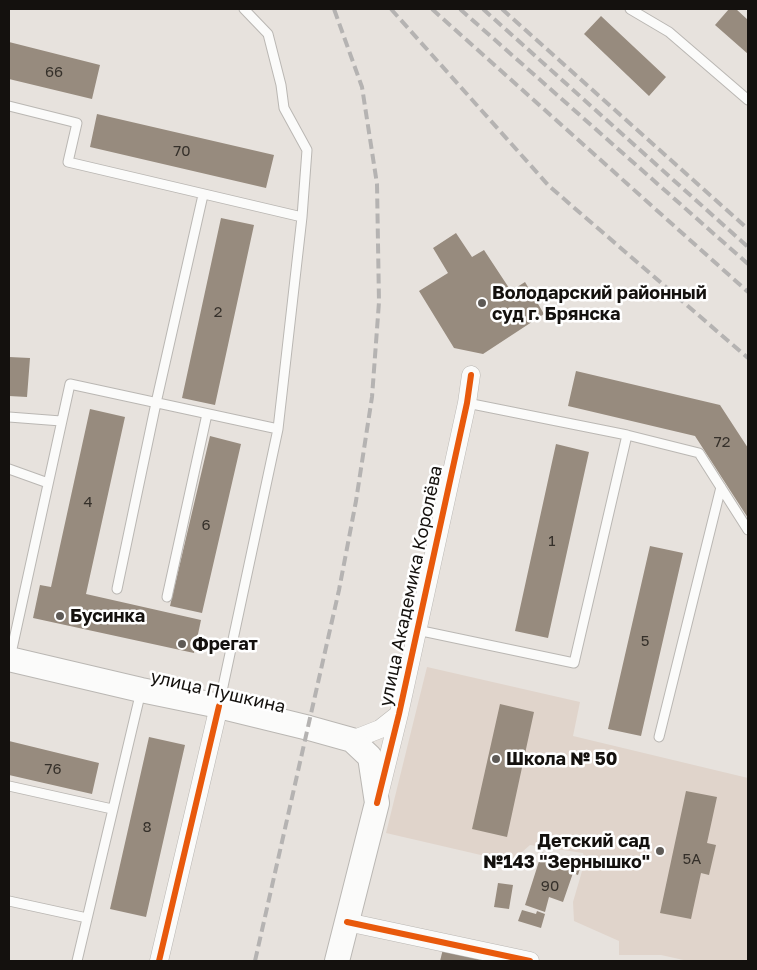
<!DOCTYPE html>
<meta charset="utf-8">
<style>
body{margin:0}
#map{position:relative;width:757px;height:970px;overflow:hidden;background:#e7e2dd;font-family:"Golos Text",sans-serif}
canvas{display:block}
.frame{position:absolute;inset:0;border:10px solid #14110e;pointer-events:none}
</style>
<div id="map">
<canvas width="757" height="970"></canvas>
<div class="frame"></div>
</div>
<script>
const ctx = document.querySelector('canvas').getContext('2d');
ctx.lineJoin = 'round';
function paint(path, color) { ctx.fillStyle = color; ctx.fill(path, 'evenodd'); }
const shape = rows => new Path2D(rows.map(r => 'M' + r).join(''));
function trace(path, color, width, dash) { ctx.strokeStyle = color; ctx.lineWidth = width; ctx.lineCap = dash ? 'butt' : 'round'; ctx.setLineDash(dash || []); ctx.stroke(path); }
function label(font, color, halo, rows, align = 'center') {
  ctx.font = font + ' "Golos Text",sans-serif'; ctx.lineWidth = 5; ctx.setLineDash([]); ctx.textBaseline = 'middle'; ctx.strokeStyle = halo; ctx.fillStyle = color; for (const [text, x, y, turn = 0] of rows) {
    ctx.save(); ctx.translate(x, y); ctx.rotate((+turn || 0) * Math.PI / 180); ctx.textAlign = isNaN(turn) ? turn : align; if (halo) ctx.strokeText(text, 0, 0); ctx.fillText(text, 0, 0); ctx.restore();
  }
}
paint(shape([
 [427,667,580,702,573,736,748,778,748,961,688,961,661,955,619,955,619,941,574,921,573,902,585,861,583,853,530,845,511,862,386,833]
]), '#e0d4cb');
paint(shape([
 [729,9,736,9,748,20,748,54,715,25],
 [601,16,666,77,649,96,584,34],
 [9,42,100,65,92,99,9,79],
 [97,114,274,155,266,188,90,147],
 [221,218,254,225,215,405,182,398],
 [456,233,472,257,484,250,511,291,525,282,544,314,483,354,454,348,419,291,448,273,433,248],
 [9,357,30,358,27,397,9,396],
 [576,371,720,405,748,448,748,518,695,436,568,406],
 [90,409,125,417,86,594,201,620,194,653,33,618,40,585,51,587],
 [210,436,241,444,202,613,170,606],
 [556,444,589,452,548,638,515,631],
 [650,546,683,553,641,736,608,729],
 [500,704,534,712,507,837,472,829],
 [149,737,185,745,146,917,110,909],
 [9,741,99,763,92,794,9,775],
 [686,791,717,797,707,843,716,845,709,875,701,873,691,919,660,913],
 [542,852,581,865,578,875,573,873,563,902,549,897,545,912,525,905],
 [498,883,513,885,509,909,494,907],
 [522,910,536,914,537,911,545,914,541,928,518,921],
 [443,949,491,961,440,961]
]), '#978b7e');
const lane = shape([
 [630,9,669,32,748,100],
 [9,106,77,123,68,162,302,217],
 [467,403,627,435,699,453,748,530],
 [9,417,61,421],
 [9,469,48,483],
 [117,589,156,403,203,195],
 [167,597,207,414],
 [417,630,574,663,627,435],
 [10,658,70,384,278,429],
 [219,705,278,429,302,217,307,150,284,108,281,85,268,34,244,9],
 [659,737,721,487],
 [9,786,112,809],
 [9,901,87,918],
 [77,961,141,691]
]);
const street = shape([
 [352,740,380,729,399,714],
 [379,795,399,714,467,403,471,375],
 [347,922,530,961],
 [159,961,219,706]
]);
const secondary = shape([
 [9,659,141,690,219,706,309,728,352,740,370,757,377,803,337,961]
]);
trace(lane, '#bab7b3', 11);
trace(street, '#bab7b3', 19);
trace(secondary, '#bab7b3', 26);
trace(lane, '#fbfbfa', 9);
trace(street, '#fbfbfa', 18);
trace(secondary, '#fbfbfa', 24);
trace(shape([
 [391,9,549,186,748,358],
 [432,9,748,292],
 [460,9,748,264],
 [483,9,748,247],
 [502,9,748,229],
 [255,961,339,590,356,501,372,397,379,302,377,184,362,87,334,9]
]), '#b5b3b2', 4, [10, 5]);
trace(shape([
 [377,803,399,714,467,403,471,375],
 [347,922,530,961],
 [159,961,219,706]
]), '#e8590c', 6);
for (const [x, y, r, color] of [
 [482,303,5,"#5e5a56"],
 [60,616,5,"#5e5a56"],
 [182,644,5,"#5e5a56"],
 [496,759,5,"#5e5a56"],
 [660,851,5,"#5e5a56"]
]) { const dot = new Path2D(); dot.arc(x, y, r, 0, 2 * Math.PI); ctx.fillStyle = color; ctx.fill(dot); trace(dot, '#fff', 2); }
label('15px', '#35302a', null, [
 ["66",54,72],
 ["70",182,151],
 ["2",218,312],
 ["72",722,442],
 ["4",88,502],
 ["6",206,525],
 ["1",552,541],
 ["5",645,641],
 ["76",53,769],
 ["8",147,827],
 ["5А",692,859],
 ["90",550,886]
]);
label('bold 18px', '#14110e', '#fff', [
 ["Володарский районный",492,293],
 ["суд г. Брянска",492,314],
 ["Бусинка",70,616],
 ["Фрегат",192,644],
 ["Школа № 50",506,759],
 ["Детский сад",650,841,"right"],
 ["№143 \"Зернышко\"",650,862,"right"]
], 'left');
label('18px', '#14110e', '#fff', [
 ["улица Академика Королёва",411,586,-78],
 ["улица Пушкина",218,692,13]
]);
</script>
